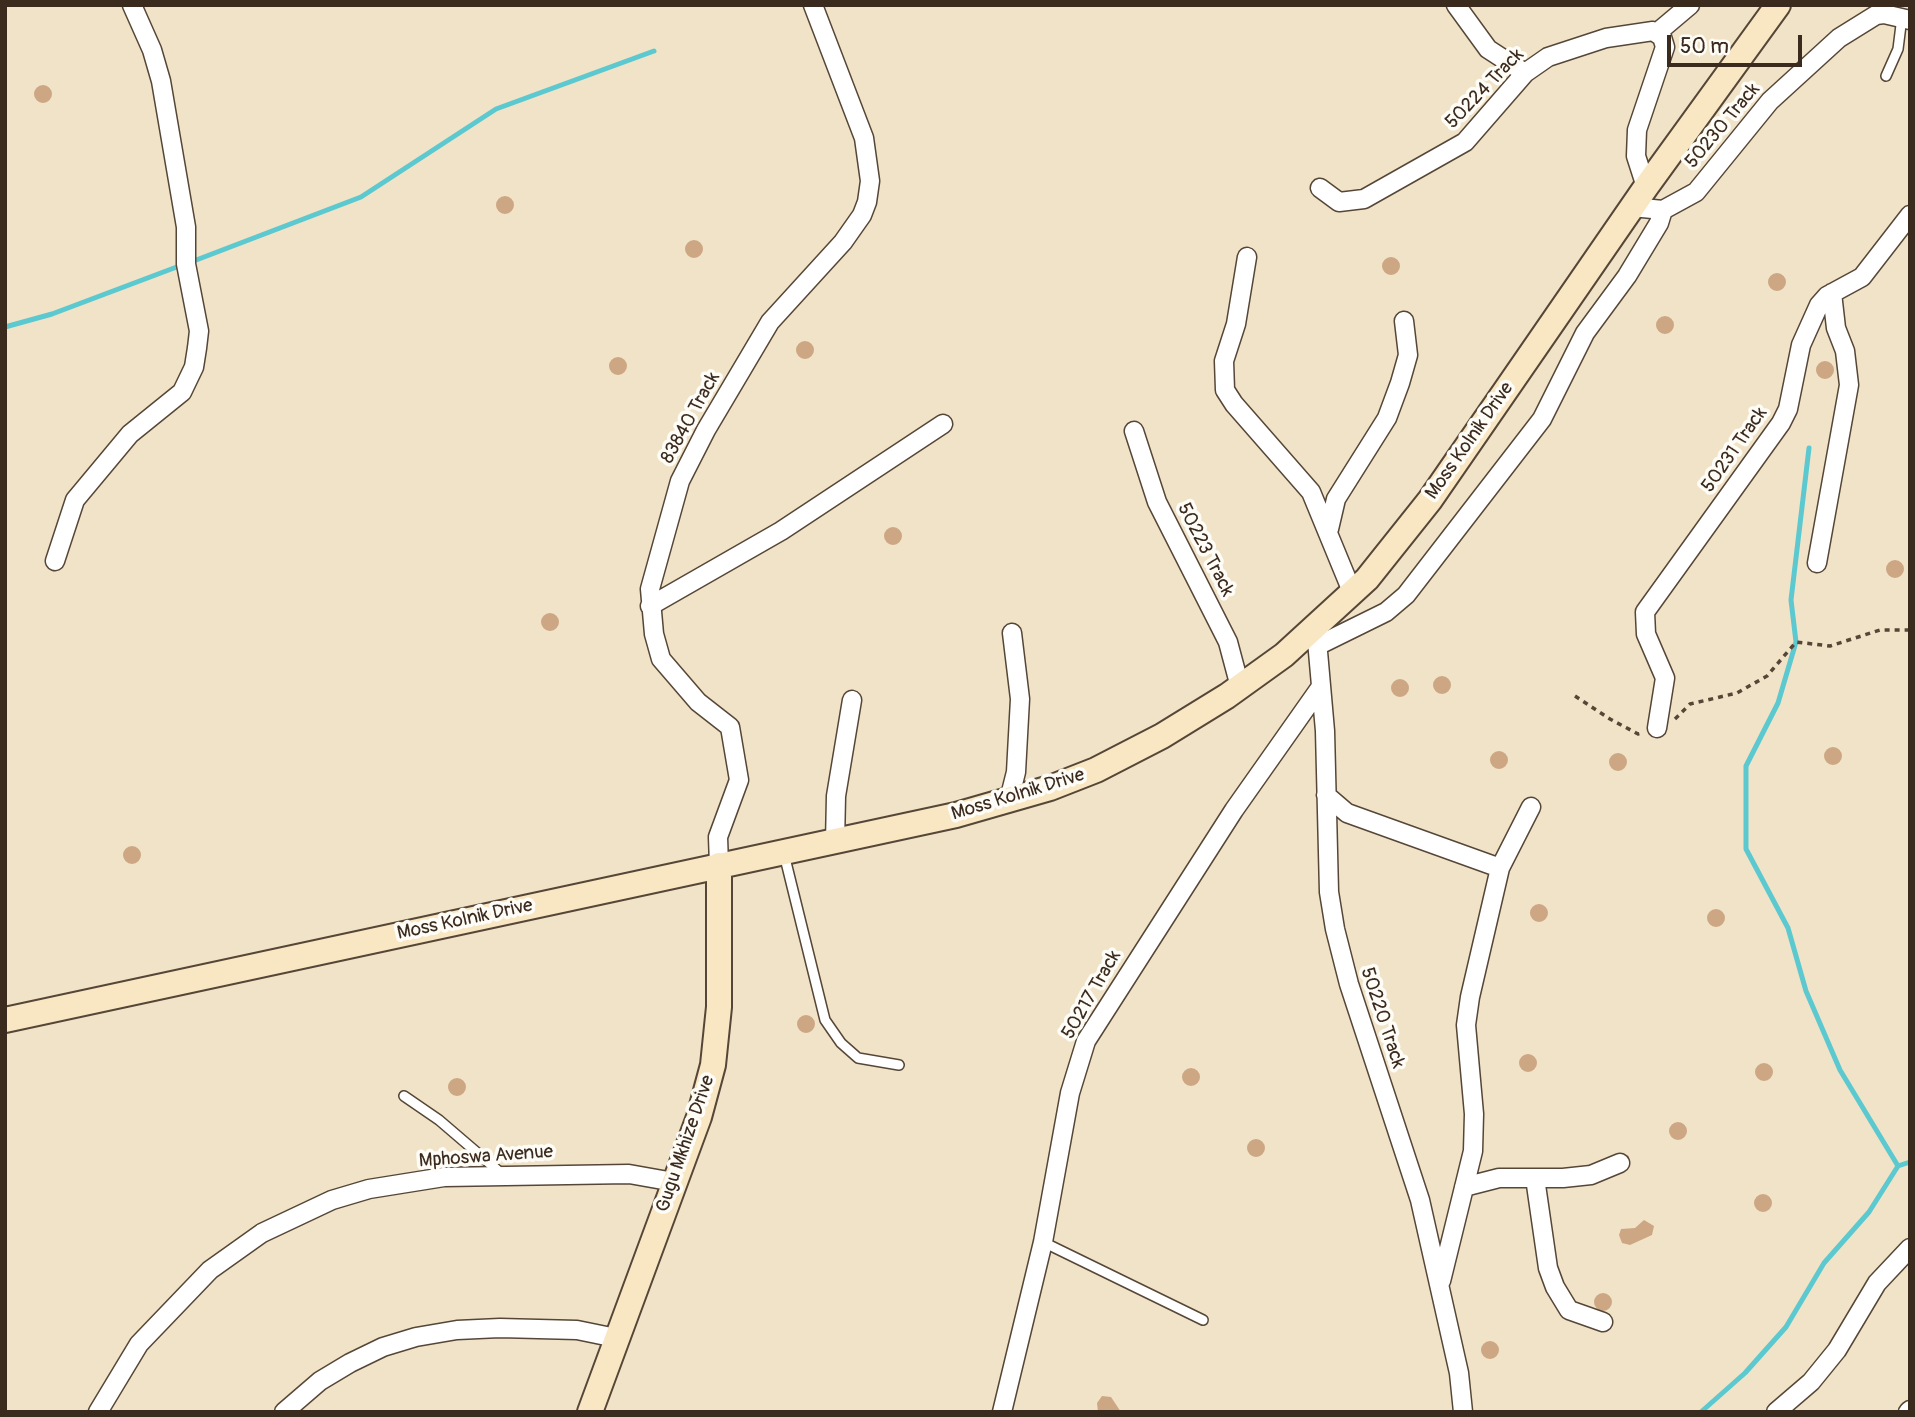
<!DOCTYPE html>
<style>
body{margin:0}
#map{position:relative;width:1915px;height:1417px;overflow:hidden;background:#f1e3c7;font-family:Pangolin,sans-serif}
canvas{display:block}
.frame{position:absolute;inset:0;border:7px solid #3b2a1e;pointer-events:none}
.scale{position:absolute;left:1667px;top:35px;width:135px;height:32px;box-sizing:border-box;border:4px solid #3b2a1e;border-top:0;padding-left:9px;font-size:21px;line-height:24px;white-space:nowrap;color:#3b2a1e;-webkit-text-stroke:5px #fdfcf7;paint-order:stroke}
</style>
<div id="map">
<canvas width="1915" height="1417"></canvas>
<div class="frame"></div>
<div class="scale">50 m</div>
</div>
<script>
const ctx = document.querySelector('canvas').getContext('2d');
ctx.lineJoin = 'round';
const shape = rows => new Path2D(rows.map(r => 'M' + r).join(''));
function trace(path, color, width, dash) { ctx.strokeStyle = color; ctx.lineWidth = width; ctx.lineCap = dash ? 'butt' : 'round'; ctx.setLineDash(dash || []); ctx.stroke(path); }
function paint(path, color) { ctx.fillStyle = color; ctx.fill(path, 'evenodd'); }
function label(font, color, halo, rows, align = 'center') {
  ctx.font = font + ' Pangolin,sans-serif'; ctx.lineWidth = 7; ctx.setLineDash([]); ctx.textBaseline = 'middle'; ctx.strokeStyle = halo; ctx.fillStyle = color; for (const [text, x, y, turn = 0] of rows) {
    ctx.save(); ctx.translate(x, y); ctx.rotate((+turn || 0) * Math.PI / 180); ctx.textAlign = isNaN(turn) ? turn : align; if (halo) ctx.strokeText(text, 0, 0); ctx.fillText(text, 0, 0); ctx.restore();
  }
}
trace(shape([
 [191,262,361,197,496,109,654,51],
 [5,327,52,314,182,265],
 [1809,448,1791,600,1796,642,1778,703,1746,766,1746,849,1788,928,1806,991,1840,1070,1898,1166],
 [1701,1412,1745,1373,1786,1327,1824,1263,1869,1212,1898,1166,1910,1162]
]), '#5bc9cf', 5);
paint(shape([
 '34 94a9 9 0 1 1 18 0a9 9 0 1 1-18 0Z',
 '496 205a9 9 0 1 1 18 0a9 9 0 1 1-18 0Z',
 '685 249a9 9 0 1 1 18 0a9 9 0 1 1-18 0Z',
 '1382 266a9 9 0 1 1 18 0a9 9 0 1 1-18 0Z',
 '1768 282a9 9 0 1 1 18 0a9 9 0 1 1-18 0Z',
 '1656 325a9 9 0 1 1 18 0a9 9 0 1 1-18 0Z',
 '796 350a9 9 0 1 1 18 0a9 9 0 1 1-18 0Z',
 '609 366a9 9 0 1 1 18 0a9 9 0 1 1-18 0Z',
 '1816 370a9 9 0 1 1 18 0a9 9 0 1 1-18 0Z',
 '884 536a9 9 0 1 1 18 0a9 9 0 1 1-18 0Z',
 '1886 569a9 9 0 1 1 18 0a9 9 0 1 1-18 0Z',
 '541 622a9 9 0 1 1 18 0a9 9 0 1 1-18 0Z',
 '1433 685a9 9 0 1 1 18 0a9 9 0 1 1-18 0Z',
 '1391 688a9 9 0 1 1 18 0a9 9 0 1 1-18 0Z',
 '1824 756a9 9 0 1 1 18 0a9 9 0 1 1-18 0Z',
 '1490 760a9 9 0 1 1 18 0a9 9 0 1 1-18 0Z',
 '1609 762a9 9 0 1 1 18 0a9 9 0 1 1-18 0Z',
 '123 855a9 9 0 1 1 18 0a9 9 0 1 1-18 0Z',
 '1530 913a9 9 0 1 1 18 0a9 9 0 1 1-18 0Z',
 '1707 918a9 9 0 1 1 18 0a9 9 0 1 1-18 0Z',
 '797 1024a9 9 0 1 1 18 0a9 9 0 1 1-18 0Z',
 '1519 1063a9 9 0 1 1 18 0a9 9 0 1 1-18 0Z',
 '1755 1072a9 9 0 1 1 18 0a9 9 0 1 1-18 0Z',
 '1182 1077a9 9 0 1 1 18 0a9 9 0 1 1-18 0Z',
 '448 1087a9 9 0 1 1 18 0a9 9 0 1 1-18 0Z',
 '1669 1131a9 9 0 1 1 18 0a9 9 0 1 1-18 0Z',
 '1247 1148a9 9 0 1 1 18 0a9 9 0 1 1-18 0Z',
 '1754 1203a9 9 0 1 1 18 0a9 9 0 1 1-18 0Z',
 [1644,1220,1654,1226,1652,1235,1630,1245,1622,1243,1619,1235,1621,1229,1635,1228],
 '1594 1302a9 9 0 1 1 18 0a9 9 0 1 1-18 0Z',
 '1481 1350a9 9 0 1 1 18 0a9 9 0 1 1-18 0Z',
 [1102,1396,1111,1397,1121,1412,1098,1412,1097,1403]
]), '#cda784');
const lane = shape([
 [1886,76,1898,49,1902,17],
 [784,854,825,1020,841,1043,858,1058,899,1065],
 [404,1096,439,1120,502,1174],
 [1043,1242,1203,1320]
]);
const street = shape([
 [1456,5,1488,49,1525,73],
 [1658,32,1690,5],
 [1320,188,1339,202,1364,199,1465,142,1525,73,1548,57,1606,38,1653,31,1662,37,1665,47,1637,130,1636,156,1646,187],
 [1632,207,1663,210,1696,192,1770,101,1839,38,1876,15,1884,14,1910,20],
 [1247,257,1236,324,1224,361,1225,390,1234,404,1311,492,1353,594],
 [1134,431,1157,502,1228,642,1240,687],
 [1329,529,1336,499,1387,418,1400,383,1408,355,1404,321],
 [55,561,75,500,130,434,182,392,194,367,197,348,199,331,186,264,186,227,161,81,152,50,132,5],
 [1817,563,1849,385,1845,351,1836,328,1832,293],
 [650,606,781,531,943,424],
 [1316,629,1325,731,1329,892,1335,929,1349,984,1420,1200,1459,1373,1463,1412],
 [1317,646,1386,612,1406,595,1542,419,1585,333,1627,276,1659,223,1663,210],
 [1657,728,1665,678,1646,634,1645,612,1781,423,1788,409,1801,345,1819,305,1827,296,1862,277,1910,215],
 [1326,795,1347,813,1500,868],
 [1009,800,1016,772,1020,699,1012,633],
 [835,843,836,796,852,700],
 [719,865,718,837,739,780,730,727,698,702,661,659,654,634,650,589,680,481,706,430,770,322,843,242,862,215,867,202,870,181,864,138,813,5],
 [1535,1178,1548,1268,1555,1287,1569,1310,1603,1322],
 [1464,1187,1499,1178,1563,1178,1591,1175,1620,1163],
 [1441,1281,1473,1151,1474,1114,1466,1025,1470,997,1500,868,1531,807],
 [98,1412,139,1344,210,1270,262,1233,332,1200,369,1189,444,1177,629,1174,674,1182],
 [284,1412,320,1381,350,1363,383,1347,416,1337,457,1330,500,1328,577,1330,616,1338],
 [1002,1412,1043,1242,1070,1093,1086,1041,1234,810,1320,688],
 [1776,1412,1811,1382,1837,1350,1877,1283,1910,1248],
 [1908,1412,1910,1410]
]);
const secondary = shape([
 [5,1020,956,815,1050,788,1096,770,1162,736,1227,696,1284,655,1367,579,1430,500,1646,187,1778,5],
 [590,1412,699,1117,713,1065,719,1007,719,865]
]);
trace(lane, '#564637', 12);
trace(street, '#564637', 21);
trace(secondary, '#564637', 28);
trace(shape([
 [1575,696,1610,719,1638,734,1642,733],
 [1675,719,1690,704,1737,693,1767,676,1796,642,1830,646,1880,630,1910,630]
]), '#564637', 3.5, [5, 5]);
trace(lane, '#fff', 9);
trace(street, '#fff', 18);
trace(secondary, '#f9e7c3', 24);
label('19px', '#3b2a1e', '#fdfcf7', [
 ["50224 Track",1485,89,-46],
 ["50230 Track",1723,126,-50],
 ["83840 Track",691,418,-61],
 ["Moss Kolnik Drive",1470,441,-55],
 ["50231 Track",1735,450,-55],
 ["50223 Track",1205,550,63],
 ["Moss Kolnik Drive",1018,795,-17],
 ["Moss Kolnik Drive",465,920,-12],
 ["50217 Track",1092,995,-60],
 ["50220 Track",1382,1018,72],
 ["Gugu Mkhize Drive",686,1144,-71],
 ["Mphoswa Avenue",486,1157,-4]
]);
</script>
